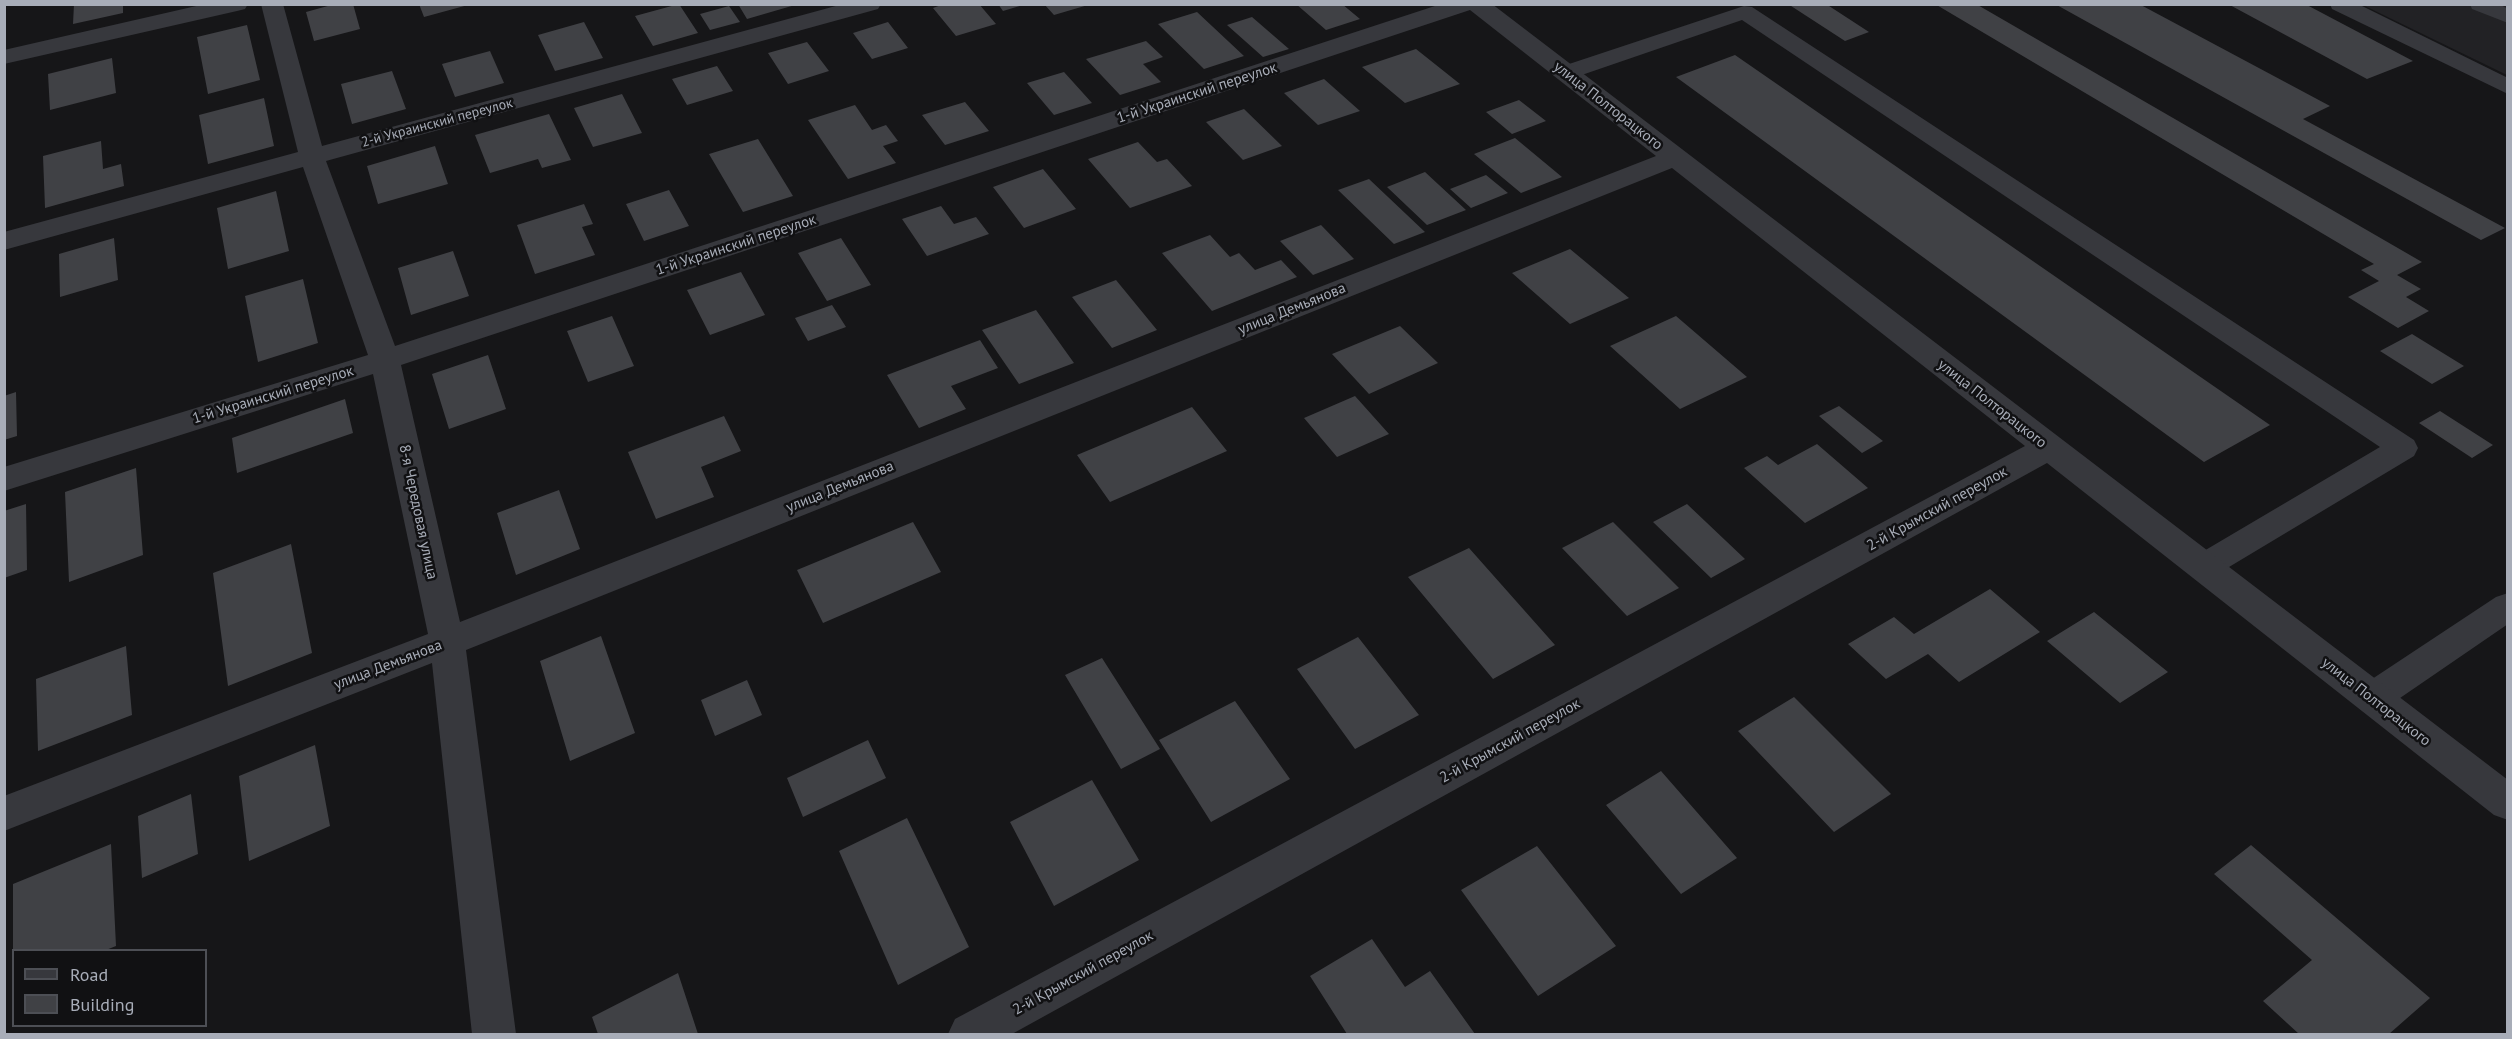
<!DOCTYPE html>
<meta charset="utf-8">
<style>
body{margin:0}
#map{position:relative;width:2512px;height:1039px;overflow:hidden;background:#161618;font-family:"PT Sans",sans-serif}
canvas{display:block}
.frame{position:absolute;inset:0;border:6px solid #a8adb8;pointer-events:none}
.legend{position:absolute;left:12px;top:949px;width:195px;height:78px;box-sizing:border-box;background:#111113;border:2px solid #4d4f55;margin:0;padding:8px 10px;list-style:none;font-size:18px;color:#a8adb8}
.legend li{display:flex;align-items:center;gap:12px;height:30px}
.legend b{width:30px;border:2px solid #4d4f55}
</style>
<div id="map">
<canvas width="2512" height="1039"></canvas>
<div class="frame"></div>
<ul class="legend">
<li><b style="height:8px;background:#37383d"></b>Road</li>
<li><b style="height:16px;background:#404145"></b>Building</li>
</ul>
</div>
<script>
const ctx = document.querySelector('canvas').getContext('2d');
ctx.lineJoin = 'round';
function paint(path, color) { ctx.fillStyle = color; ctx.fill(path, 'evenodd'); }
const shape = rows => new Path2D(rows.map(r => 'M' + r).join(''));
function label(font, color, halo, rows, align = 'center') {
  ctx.font = font + ' "PT Sans",sans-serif'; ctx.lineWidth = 5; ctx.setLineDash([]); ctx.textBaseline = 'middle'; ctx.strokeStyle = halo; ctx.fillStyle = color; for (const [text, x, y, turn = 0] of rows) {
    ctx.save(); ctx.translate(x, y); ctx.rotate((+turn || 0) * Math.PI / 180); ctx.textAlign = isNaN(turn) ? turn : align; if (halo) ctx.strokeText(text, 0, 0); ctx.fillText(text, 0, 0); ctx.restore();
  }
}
paint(shape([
 [2363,5,2507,5,2507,75]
]), '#222225');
paint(shape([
 [74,4,123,4,123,13,73,24],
 [335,4,353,4,360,29,314,41,306,12],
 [419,4,468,4,468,5,424,17],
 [679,4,698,33,653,46,635,16],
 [738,4,795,4,795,5,747,19],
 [944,4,979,4,996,24,956,36,933,8],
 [998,4,1023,4,1023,5,1003,11],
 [1044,4,1088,4,1088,5,1054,15],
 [1296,4,1342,4,1360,19,1326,30],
 [1788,4,1826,4,1869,32,1845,41],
 [1935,4,1976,4,2422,262,2397,275,2421,289,2406,297,2429,311,2398,328,2348,297,2379,281,2361,270,2374,264],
 [2055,4,2139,4,2330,106,2303,119,2505,228,2481,240],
 [2228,4,2305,4,2413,61,2367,79],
 [729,6,740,22,710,30,700,14],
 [1197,12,1244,56,1204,69,1158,24],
 [1252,17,1289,49,1263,57,1227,25],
 [584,22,603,58,555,71,538,35],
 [888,22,908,48,872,59,853,33],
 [247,25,260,80,208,94,197,37],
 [1146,41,1163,57,1143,64,1161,82,1120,95,1086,59],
 [807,42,829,71,788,84,768,53],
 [1416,49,1460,84,1405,103,1362,67],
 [490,51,504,83,455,97,442,64],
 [1735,55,2040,266,2270,425,2204,462,1676,77],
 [112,58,116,93,50,110,48,74],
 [717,66,733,91,687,105,672,79],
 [392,71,406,109,352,124,341,84],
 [1064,72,1092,103,1054,115,1027,83],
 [1324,79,1360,111,1318,125,1284,93],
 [622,94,642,133,593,147,574,108],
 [264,98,274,146,208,164,199,115],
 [1519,100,1546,121,1512,134,1486,112],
 [965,102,989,131,945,145,922,115],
 [855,105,872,130,886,125,898,141,883,146,896,163,848,179,808,120],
 [1244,109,1282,146,1243,160,1206,122],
 [549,114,571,160,542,168,538,159,490,173,475,135],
 [1515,138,1562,177,1521,193,1474,154],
 [758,139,793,196,743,212,709,154],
 [101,141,103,169,121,164,124,186,45,208,43,156],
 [1138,142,1157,162,1167,159,1192,186,1130,208,1088,159],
 [435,146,448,184,378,204,367,166],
 [1043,169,1076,209,1024,228,993,187],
 [1425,172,1466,210,1427,225,1387,187],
 [1486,175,1508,193,1471,208,1450,189],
 [1369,179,1425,232,1394,244,1338,190],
 [669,190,689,226,644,241,626,204],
 [276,191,289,251,228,269,217,208],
 [584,204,593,224,582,227,595,255,535,274,517,225],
 [941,206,954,224,976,217,989,234,927,256,902,219],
 [1321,225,1354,259,1313,275,1280,241],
 [1210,235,1230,257,1239,253,1255,270,1281,260,1297,277,1212,311,1162,253],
 [114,238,118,280,60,297,59,254],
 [841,238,871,285,827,301,798,253],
 [1570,249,1629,298,1570,324,1512,273],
 [453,251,469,296,411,315,398,268],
 [741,272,765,315,710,335,687,290],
 [303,279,318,343,258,362,245,296],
 [1116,280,1157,330,1112,348,1072,297],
 [832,305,846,327,808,341,795,318],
 [1036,310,1074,363,1019,384,982,330],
 [612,316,634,366,588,382,567,331],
 [1676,316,1747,377,1680,409,1610,346],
 [1400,326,1438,363,1369,394,1332,354],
 [2412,334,2464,366,2432,384,2380,351],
 [980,340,998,368,951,386,966,409,919,428,887,375],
 [488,355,506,409,449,429,432,374],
 [16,392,17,436,4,440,4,396],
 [1355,396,1389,434,1337,457,1304,418],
 [345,399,353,433,237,473,232,438],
 [1839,406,1883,441,1862,453,1819,416],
 [1192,407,1227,451,1110,502,1077,455],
 [2440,411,2493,445,2472,458,2419,423],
 [724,416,741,451,701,467,714,497,656,519,628,452],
 [1817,444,1868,488,1805,523,1744,468,1767,456,1778,465],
 [136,468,143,555,69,582,65,492],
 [559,490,580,549,516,575,497,513],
 [26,504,27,570,4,578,4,511],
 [1687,504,1745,559,1711,578,1653,522],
 [913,522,941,572,823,623,797,570],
 [1613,522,1679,588,1627,616,1562,548],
 [291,544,312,653,228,686,213,573],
 [1469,548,1555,645,1493,679,1408,577],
 [1990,589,2040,632,1959,682,1928,654,1886,679,1848,644,1894,617,1914,634],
 [2094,612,2168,672,2120,703,2047,641],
 [601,636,635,733,570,761,540,661],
 [1358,637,1419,715,1355,749,1297,669],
 [126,646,132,715,38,751,36,679],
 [1102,658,1160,749,1121,769,1065,675],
 [747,680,762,715,715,736,701,700],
 [1794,697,1891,794,1834,832,1738,731],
 [1235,701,1290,779,1211,822,1159,740],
 [868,740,886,778,803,817,787,778],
 [315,745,330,826,249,861,239,776],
 [1661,771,1737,858,1681,894,1606,805],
 [1092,780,1139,860,1054,906,1010,822],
 [191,794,198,854,142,878,138,816],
 [907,818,969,947,898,985,839,851],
 [111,844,116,946,106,950,13,950,13,884],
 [2251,845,2430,998,2389,1034,2299,1034,2263,1001,2312,960,2214,874],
 [1537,846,1616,946,1538,996,1461,890],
 [1372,939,1405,987,1430,971,1475,1034,1347,1034,1310,976],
 [678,973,698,1034,598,1034,592,1017]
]), '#404145');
paint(shape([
 [2330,4,2358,4,2508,78,2508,94,2332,9,2330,4],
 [2470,4,2499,4,2508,9,2508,23,2472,9,2470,4],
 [1744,6,1752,7,2414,440,2418,448,2414,456,2214,576,2203,580,2192,576,2187,567,2192,558,2380,447,1742,20,1573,78,1565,80,1557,78,1554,73,1557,68,1744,6],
 [2508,593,2508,624,2384,709,2372,713,2360,709,2355,698,2360,687,2496,597,2508,593]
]), '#37383d');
paint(shape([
 [205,4,248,4,245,9,237,11,4,64,4,50,205,4],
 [261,4,283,4,322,146,843,4,881,4,878,9,326,161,395,346,1441,4,1492,4,2508,780,2508,820,2494,815,2047,463,1012,1034,948,1034,955,1019,2025,446,1672,168,466,650,516,1034,472,1034,432,663,4,831,4,796,428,634,373,374,4,491,4,467,368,355,303,167,4,250,4,232,298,152,261,4],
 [1470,10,1656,156,460,622,401,365,1470,10]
]), '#37383d');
label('14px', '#a8adb8', '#111113', [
 ["2-й Украинский переулок",437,123,-15]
]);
label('15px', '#a8adb8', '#111113', [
 ["1-й Украинский переулок",1197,93,-18],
 ["улица Полторацкого",1608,106,38],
 ["1-й Украинский переулок",736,245,-18],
 ["улица Демьянова",1292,309,-22],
 ["1-й Украинский переулок",273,395,-17],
 ["улица Полторацкого",1992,404,38],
 ["улица Демьянова",840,487,-22],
 ["2-й Крымский переулок",1937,509,-29],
 ["8-я Чередовая улица",418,512,78],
 ["улица Демьянова",388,665,-21],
 ["улица Полторацкого",2376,702,38],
 ["2-й Крымский переулок",1510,741,-29],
 ["2-й Крымский переулок",1083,973,-29]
]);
</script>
